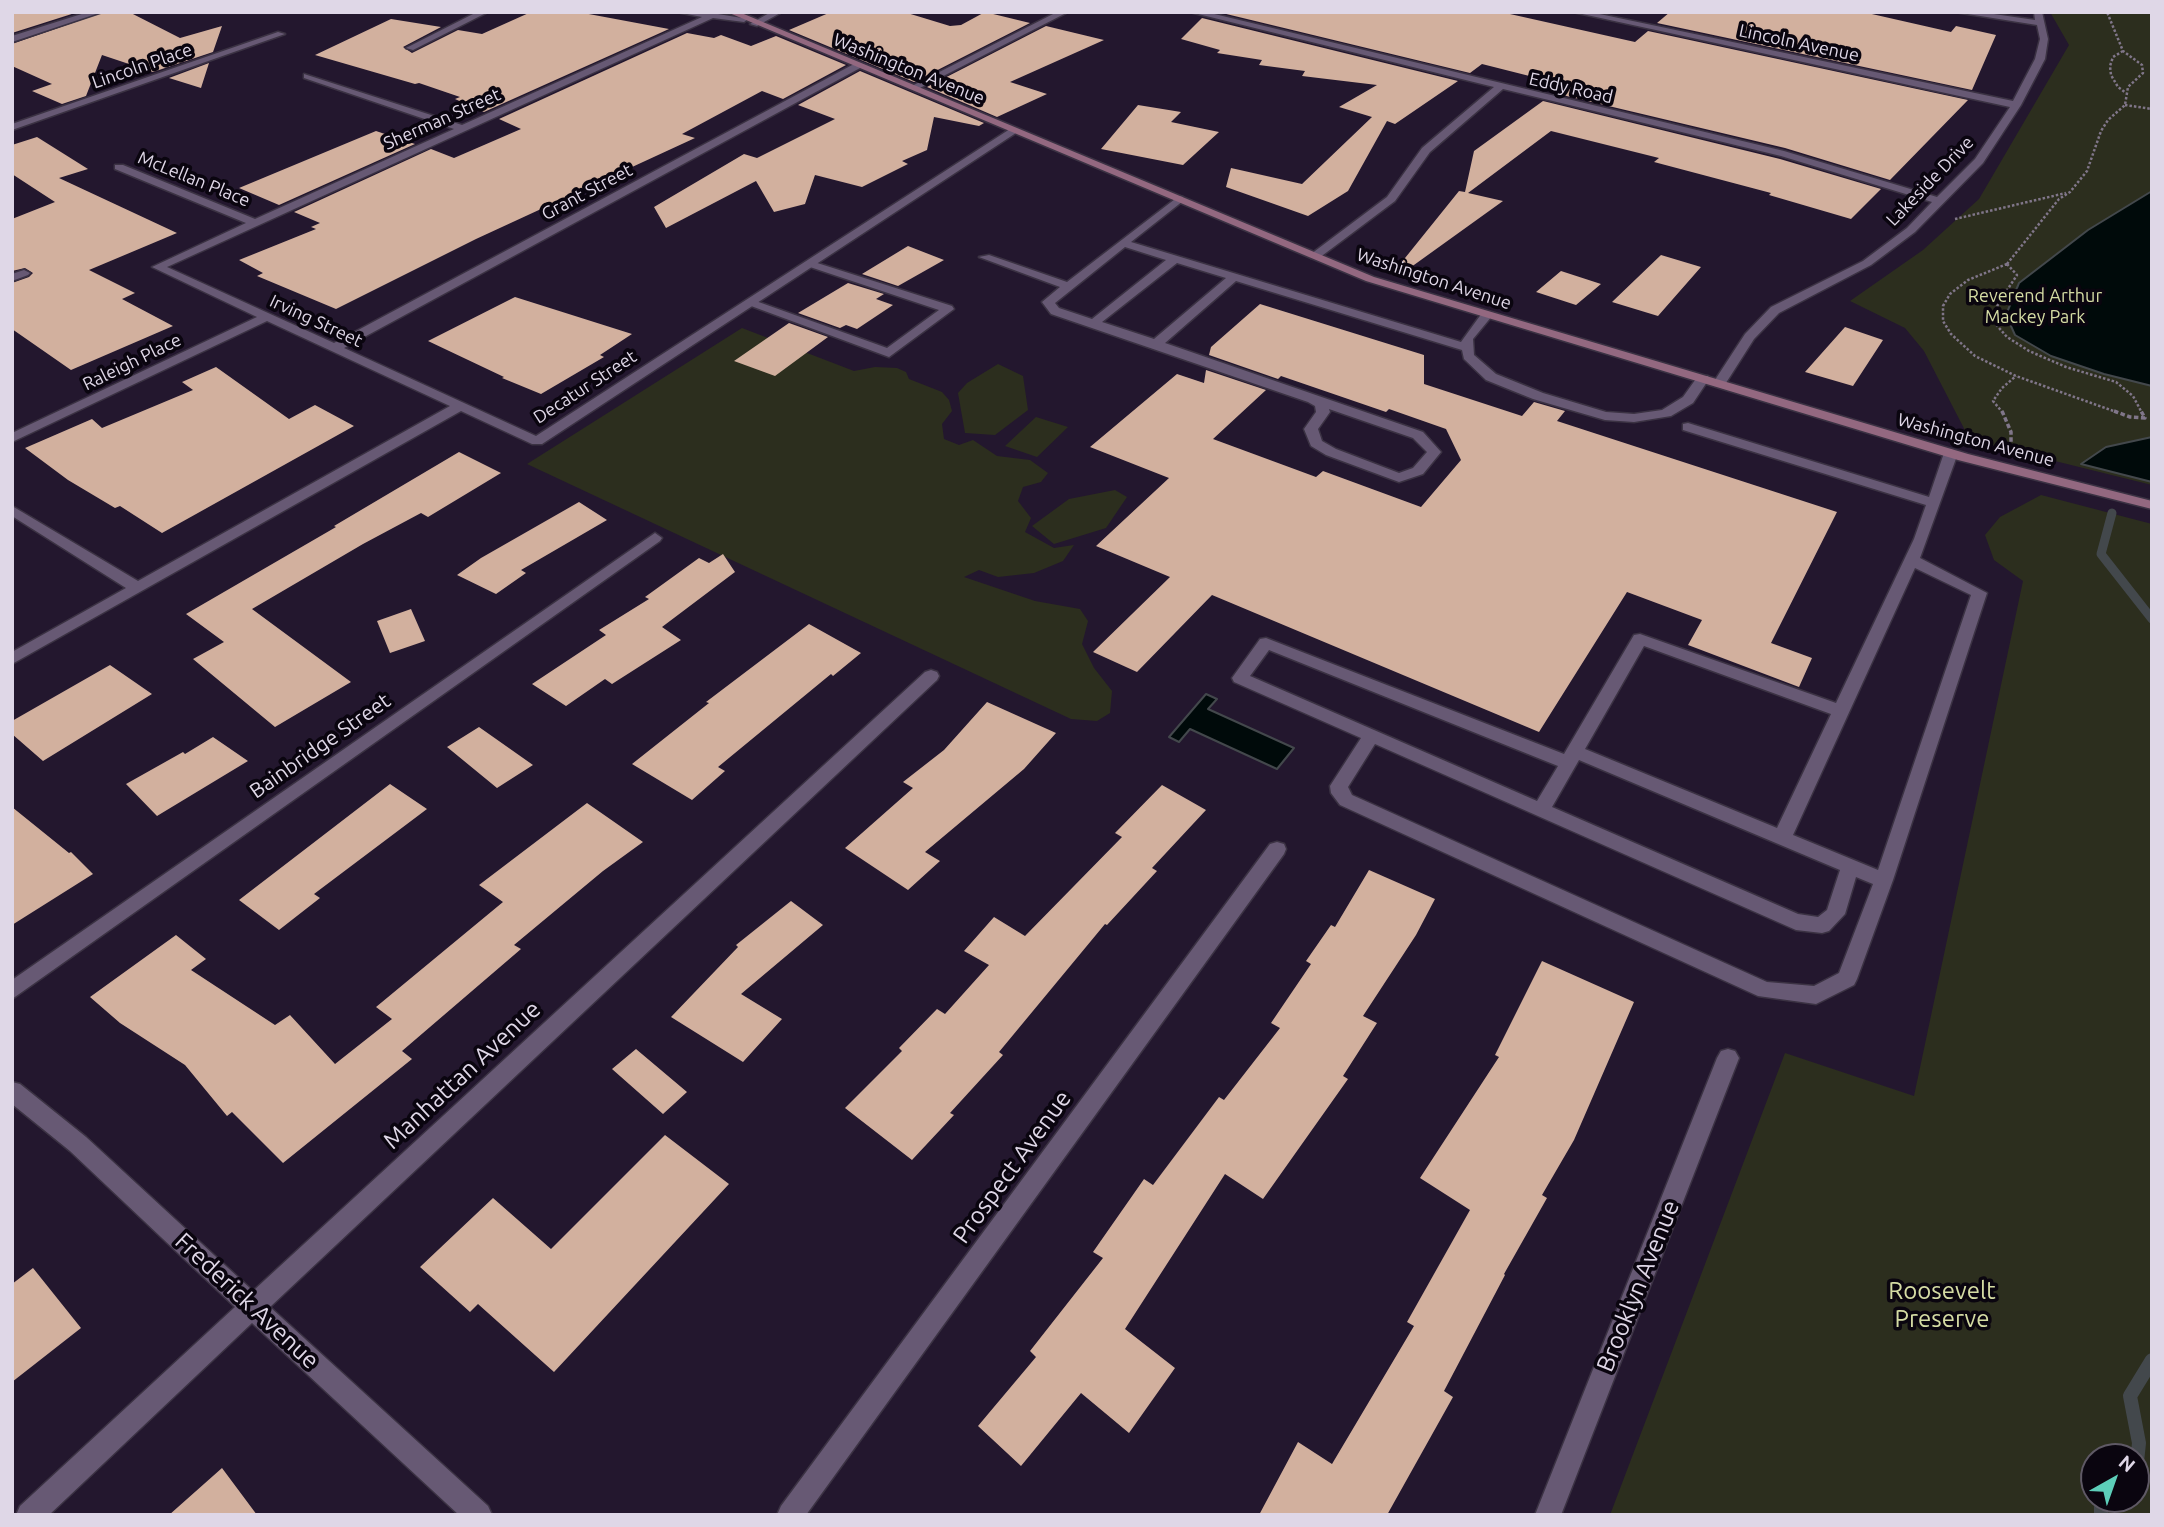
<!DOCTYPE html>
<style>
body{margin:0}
#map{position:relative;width:2164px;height:1527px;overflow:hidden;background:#23172e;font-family:Ubuntu,sans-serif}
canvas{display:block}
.frame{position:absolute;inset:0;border:14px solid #dfd7e7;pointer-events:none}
.north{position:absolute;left:2080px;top:1443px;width:70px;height:70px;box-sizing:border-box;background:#0a050f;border:2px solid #5f5965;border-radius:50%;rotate:40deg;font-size:19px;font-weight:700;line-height:28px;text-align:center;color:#dfd7e7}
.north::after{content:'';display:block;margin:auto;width:24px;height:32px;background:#5dceb9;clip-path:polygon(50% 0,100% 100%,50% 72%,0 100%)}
</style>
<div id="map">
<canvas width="2164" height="1527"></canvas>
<div class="frame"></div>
<div class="north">N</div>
</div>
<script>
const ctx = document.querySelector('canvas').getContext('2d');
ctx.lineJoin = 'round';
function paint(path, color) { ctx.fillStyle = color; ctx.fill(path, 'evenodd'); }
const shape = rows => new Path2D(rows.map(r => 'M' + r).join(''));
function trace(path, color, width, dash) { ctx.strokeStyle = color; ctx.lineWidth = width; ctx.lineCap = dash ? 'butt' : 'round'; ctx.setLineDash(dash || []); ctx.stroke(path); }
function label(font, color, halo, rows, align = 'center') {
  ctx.font = font + ' Ubuntu,sans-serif'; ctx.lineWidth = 7; ctx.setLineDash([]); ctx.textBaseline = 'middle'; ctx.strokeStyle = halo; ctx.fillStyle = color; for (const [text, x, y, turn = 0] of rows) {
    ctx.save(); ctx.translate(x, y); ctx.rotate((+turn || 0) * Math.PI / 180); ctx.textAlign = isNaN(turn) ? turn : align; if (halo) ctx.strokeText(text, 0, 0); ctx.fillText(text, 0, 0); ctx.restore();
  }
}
paint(shape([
 [2050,12,2152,12,2152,485,1970,440,1924,351,1905,328,1850,301,1923,250,1979,199,2069,45],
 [742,328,854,371,875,367,897,368,906,372,909,379,942,392,949,400,952,411,942,424,944,439,959,445,973,440,997,456,1030,460,1048,473,1041,482,1023,487,1018,501,1031,518,1025,532,1054,548,1074,545,1063,561,1034,573,998,577,979,570,964,577,1035,601,1080,609,1088,621,1082,644,1094,668,1112,691,1110,713,1097,721,1071,719,527,464],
 [998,364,1023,376,1028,410,995,435,965,433,958,393,967,383],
 [1036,417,1068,427,1037,457,1005,446],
 [1115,490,1127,497,1106,528,1054,544,1032,526,1069,499],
 [2041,495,2152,524,2152,1515,1610,1515,1785,1053,1914,1096,2023,581,1994,560,1985,535,2000,517],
 [2094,1457,2136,1457,2136,1499,2094,1499]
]), '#2c2e1e');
const water = shape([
 [2152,191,2152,386,2104,374,2051,356,2015,335,2006,315,2019,283,2088,230,2152,191],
 [2152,437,2152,482,2081,464,2106,447,2152,437],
 [1206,694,1217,699,1208,709,1294,748,1277,769,1190,729,1179,742,1169,737,1206,694]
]);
paint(water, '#000a0a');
trace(water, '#43484c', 2);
trace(shape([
 [2112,513,2101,554,2152,619]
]), '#43484c', 9);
trace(shape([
 [2136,1471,2139,1443,2130,1396,2152,1360],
 [2101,1515,2101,1507,2109,1499]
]), '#43484c', 14);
paint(shape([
 [12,12,78,12,12,33],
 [104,12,129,12,180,38,222,26,213,52,153,72,102,55,86,96,62,104,32,91,52,84,12,66,12,44],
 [531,12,578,12,669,29,484,112,455,99,460,97,419,83,415,84,315,55,391,19,441,27,403,47,412,53,458,30,482,34],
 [831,12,904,12,950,26,961,25,985,12,1030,23,914,82,789,30],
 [1218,12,1501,12,1635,42,1648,31,1968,100,1890,180,1785,148,1554,93,1565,85,1482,64,1470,73],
 [1670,12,1863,12,1951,32,1956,26,1996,35,1972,90,1657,23],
 [1202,18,1458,81,1395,124,1387,121,1348,191,1308,216,1226,187,1231,168,1302,184,1372,117,1339,107,1377,85,1302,76,1305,71,1259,65,1262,60,1217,53,1220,50,1181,39],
 [1046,26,1104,40,1010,82,1047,94,997,117,927,87],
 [687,33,714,38,721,35,751,46,776,36,846,65,783,99,762,91,682,134,695,138,476,239,336,309,257,276,263,273,239,260,316,229,311,227,320,223,294,212,431,149,454,158,521,129,499,119],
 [209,63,201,88,169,78],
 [860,71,984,123,979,126,934,117,927,150,902,161,908,164,862,187,815,175,805,204,774,212,756,181,666,228,654,207,744,154,757,158,835,119,798,105],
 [1543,101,1780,159,1881,189,1851,219,1769,195,1771,193,1654,162,1659,158,1551,131,1468,193,1503,201,1407,270,1401,263,1459,191,1465,192,1474,151],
 [1138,105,1181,112,1171,122,1219,132,1183,165,1101,149],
 [376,131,415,144,279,205,239,188],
 [37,137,88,169,59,178,177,233,89,270,135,293,122,299,173,326,71,370,12,329,12,283,29,277,33,273,25,268,12,271,12,219,55,202,12,174,12,145],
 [908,246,944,260,898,286,862,274],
 [1661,255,1701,267,1658,316,1612,302],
 [1561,271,1601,284,1576,305,1536,292],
 [848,283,884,294,876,299,893,305,857,329,846,325,840,328,798,313],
 [515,297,632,334,600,355,604,357,541,394,502,378,504,377,428,341],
 [1260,304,1424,355,1424,384,1522,416,1534,402,1565,411,1557,421,1837,512,1771,643,1812,658,1799,687,1688,645,1702,620,1627,592,1539,732,1212,595,1137,672,1093,652,1170,577,1096,546,1169,478,1090,447,1177,374,1204,383,1206,370,1266,390,1213,439,1316,477,1323,471,1421,507,1461,460,1446,429,1389,409,1386,412,1281,376,1278,379,1209,355,1211,347],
 [789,323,828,337,775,376,734,361],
 [1845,327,1883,340,1853,386,1805,372],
 [216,367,289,419,315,405,354,426,162,533,120,506,115,508,68,480,25,448,92,419,102,428,193,390,182,382],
 [459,452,501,473,428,517,421,513,363,544,252,609,351,682,275,727,193,659,224,642,186,614,336,527,334,526],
 [579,502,607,520,521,570,526,573,496,594,457,575,481,558],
 [723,554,735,572,662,627,681,640,612,684,605,679,566,706,532,684,606,635,599,630,649,599,645,597,699,558,709,563],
 [411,609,425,641,390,653,377,621],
 [809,624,861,653,833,676,831,674,718,767,725,771,692,800,632,764,709,703,706,702],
 [110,665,152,694,43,761,12,734,12,721],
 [987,702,1056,733,1024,769,925,852,940,861,908,890,845,848,913,788,903,782,944,750],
 [479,727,533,765,497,788,447,747],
 [213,737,248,761,157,816,126,784,183,752,185,754],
 [390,784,427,809,314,894,320,898,279,930,239,900],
 [1162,785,1206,810,1152,868,1157,871,1107,925,1105,924,999,1052,1003,1055,950,1113,954,1115,912,1160,845,1108,902,1051,899,1048,937,1009,945,1014,989,965,964,951,994,917,1025,936,1122,837,1115,833],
 [587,803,643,842,603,871,514,945,521,949,402,1051,412,1059,283,1163,232,1112,227,1116,185,1065,120,1023,90,997,176,935,206,959,191,970,275,1025,290,1015,335,1064,392,1019,376,1007,503,902,479,885],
 [12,807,69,853,71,852,93,874,12,925],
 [1369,870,1435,899,1416,935,1363,1016,1377,1023,1343,1076,1348,1079,1263,1199,1225,1174,1125,1329,1175,1368,1129,1433,1081,1393,1021,1466,978,1426,1036,1357,1030,1351,1103,1258,1093,1252,1144,1179,1153,1185,1219,1097,1224,1100,1280,1028,1271,1023,1311,964,1306,961,1331,925,1335,927],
 [791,901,823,925,741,994,782,1019,743,1062,671,1017,738,947,736,945],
 [1542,961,1634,1002,1574,1140,1542,1195,1547,1198,1504,1274,1505,1275,1444,1391,1453,1397,1387,1515,1259,1515,1298,1442,1332,1464,1414,1326,1407,1322,1470,1210,1420,1178,1499,1057,1495,1055],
 [636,1049,687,1092,663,1114,612,1069],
 [665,1135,729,1184,554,1372,478,1304,470,1312,420,1267,493,1198,551,1249],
 [33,1268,81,1328,12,1382,12,1284],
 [222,1468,257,1515,169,1515]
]), '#d2b09e');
const lane = shape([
 [1179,196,1183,197,1183,201,1131,242,1461,342,1482,313,1490,313,1492,316,1473,339,1474,355,1496,374,1543,393,1606,412,1634,414,1662,410,1683,397,1698,376,1708,376,1709,379,1693,403,1671,416,1634,422,1605,420,1533,399,1486,380,1464,359,1462,350,1236,281,1165,343,1423,432,1441,452,1423,474,1399,482,1326,455,1311,446,1304,429,1316,412,1315,406,1308,402,1051,314,1042,302,1060,287,979,257,989,255,1067,282,1179,196],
 [1125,247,1166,260,1092,319,1059,308,1055,303,1125,247],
 [1177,263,1226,278,1154,339,1102,322,1177,263],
 [1329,409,1413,438,1427,452,1413,468,1399,473,1336,449,1322,441,1318,429,1330,412,1329,409],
 [811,261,952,306,954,309,889,357,743,303,753,300,887,348,939,310,807,266,807,262,811,261],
 [1688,423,1929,497,1944,453,1951,449,1958,453,1920,558,1987,593,1893,880,1857,979,1854,985,1816,1004,1758,996,1340,805,1331,793,1330,786,1361,738,1234,682,1232,678,1260,639,1266,638,1564,754,1634,635,1640,634,1836,703,1914,539,1926,505,1683,430,1683,424,1688,423],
 [1915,568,1971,595,1878,870,1793,835,1915,568],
 [1644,646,1831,714,1777,828,1585,749,1644,646],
 [1269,650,1558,766,1537,801,1250,676,1269,650],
 [1375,744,1796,930,1822,933,1829,931,1845,914,1856,877,1873,884,1839,973,1814,986,1767,982,1352,795,1348,787,1375,744],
 [1579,760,1840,870,1827,910,1818,917,1798,914,1552,807,1579,760]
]);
const street = shape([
 [88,12,102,12,12,42,12,36,88,12],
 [477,12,488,12,413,50,406,48,477,12],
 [677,12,706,12,748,19,744,22,713,18,167,267,334,343,854,64,860,64,860,68,344,348,536,436,1010,129,1019,131,542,444,532,444,461,411,12,664,12,652,126,588,12,516,12,506,138,581,450,406,267,321,12,442,12,433,257,317,152,267,246,223,115,169,115,165,123,165,255,219,454,129,304,78,304,74,462,125,702,17,677,12],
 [771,12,782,12,757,26,750,24,771,12],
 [1057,12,1068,12,916,90,908,88,1057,12],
 [1190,12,1206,12,1784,151,1937,197,1975,159,2010,107,1573,12,1590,12,2013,101,2035,59,2040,39,2037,25,1955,12,1980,12,2035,20,2034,12,2042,12,2048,39,2045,59,2021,105,1983,163,1915,232,1871,265,1779,313,1754,339,1724,386,1719,387,1713,383,1745,334,1771,307,1863,261,1907,228,1932,202,1781,156,1503,89,1430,152,1395,201,1319,258,1311,258,1311,254,1387,197,1422,148,1494,87,1190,12],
 [278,32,285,34,12,130,12,124,278,32],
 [24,270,30,273,28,275,12,281,12,274,24,270],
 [655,533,662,538,660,541,12,999,12,980,655,533],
 [931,670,937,672,939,676,937,680,270,1307,488,1506,492,1515,459,1515,252,1323,49,1515,16,1515,20,1506,235,1307,70,1151,12,1104,12,1082,20,1084,86,1137,253,1291,925,672,931,670],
 [1277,842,1284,844,1286,849,1284,854,806,1515,777,1515,781,1506,1270,844,1277,842],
 [1728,1049,1735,1051,1739,1058,1561,1515,1535,1515,1717,1058,1721,1051,1728,1049]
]);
const secondary = shape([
 [727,12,739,12,1374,277,1968,454,2152,501,2152,509,1958,460,1366,281,727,12]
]);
trace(lane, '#3b3243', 3);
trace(street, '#3b3243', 3);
trace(secondary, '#3b3243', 3);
trace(shape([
 [2123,51,2113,57,2110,66,2111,75,2118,87,2126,93],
 [2125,105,2152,109],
 [1955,219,2066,193],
 [2007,264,2017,275,1998,304,1993,321,2007,337,2029,351,2066,367,2116,382,2133,396,2142,413],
 [2007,264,1968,280,1950,294,1943,306,1943,321,1951,334,1975,356,2016,376,2119,413],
 [2007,264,2059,199,2070,192,2087,171,2101,131,2108,120,2125,105,2128,87,2143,73,2142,65,2123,51,2107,12],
 [2003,413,1993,401,2002,388,2016,376]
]), '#807689', 2.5, [2.5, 2]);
trace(shape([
 [2002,411,2011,432,2011,447],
 [2114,411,2130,417,2145,418,2141,411]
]), '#807689', 3.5, [4.5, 2.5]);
paint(lane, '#675974');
paint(street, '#675974');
paint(secondary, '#936880');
label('18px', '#dfd7e7', '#0a050f', [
 ["Lincoln Avenue",1799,43,12],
 ["Lincoln Place",142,66,-19],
 ["Washington Avenue",909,69,22],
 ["Eddy Road",1571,88,13],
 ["Sherman Street",442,119,-24],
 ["McLellan Place",194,179,22],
 ["Lakeside Drive",1930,181,-46],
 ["Grant Street",587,192,-28],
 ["Washington Avenue",1434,279,18],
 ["Irving Street",316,321,25],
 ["Raleigh Place",132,362,-26],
 ["Decatur Street",585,387,-33],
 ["Washington Avenue",1976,440,15]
]);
label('18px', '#d5dca4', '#0a050f', [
 ["Reverend Arthur",2035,296],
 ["Mackey Park",2035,317]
]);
label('21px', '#dfd7e7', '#0a050f', [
 ["Bainbridge Street",320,746,-35]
]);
label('24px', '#dfd7e7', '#0a050f', [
 ["Manhattan Avenue",462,1075,-43],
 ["Prospect Avenue",1012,1167,-54],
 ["Brooklyn Avenue",1638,1286,-68],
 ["Frederick Avenue",247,1301,43]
]);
label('24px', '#d5dca4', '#0a050f', [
 ["Roosevelt",1942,1291],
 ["Preserve",1942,1319]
]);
</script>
